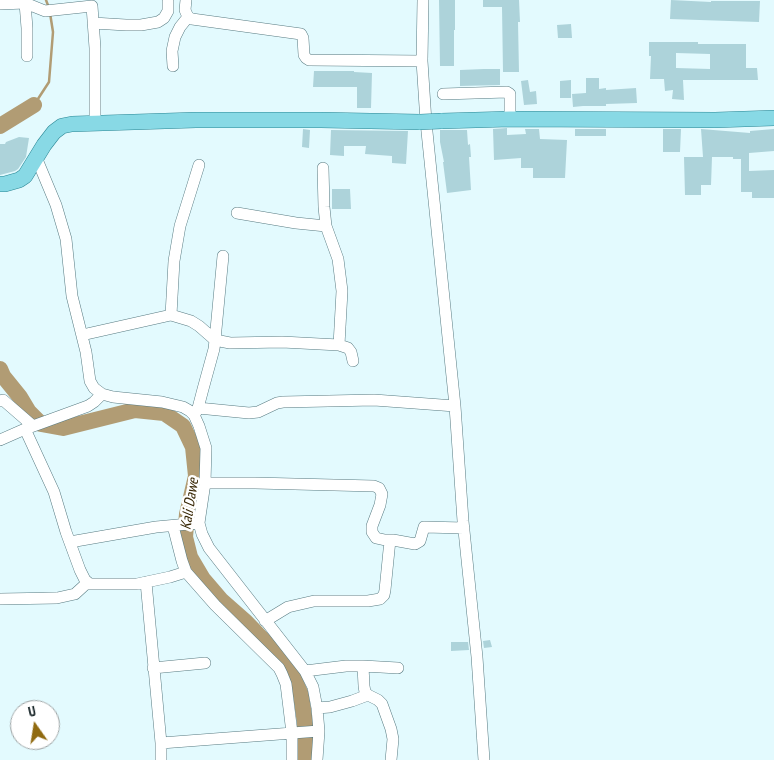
<!DOCTYPE html>
<style>
body{margin:0}
#map{position:relative;width:774px;height:760px;overflow:hidden;background:#e3fafe;font-family:"PT Sans Narrow",sans-serif}
canvas{display:block}
.north{position:absolute;left:10px;top:700px;width:50px;height:50px;box-sizing:border-box;background:#fff;border:1px solid #9ea4a5;border-radius:50%;rotate:347deg;font-size:14px;font-weight:700;line-height:20px;text-align:center;color:#0d1b1e}
.north::after{content:'';display:block;margin:auto;width:18px;height:22px;background:#906a10;clip-path:polygon(50% 0,100% 100%,50% 72%,0 100%)}
</style>
<div id="map">
<canvas width="774" height="760"></canvas>
<div class="north">U</div>
</div>
<script>
const ctx = document.querySelector('canvas').getContext('2d');
ctx.lineJoin = 'round';
const shape = rows => new Path2D(rows.map(r => 'M' + r).join(''));
function trace(path, color, width, dash) { ctx.strokeStyle = color; ctx.lineWidth = width; ctx.lineCap = dash ? 'butt' : 'round'; ctx.setLineDash(dash || []); ctx.stroke(path); }
function paint(path, color) { ctx.fillStyle = color; ctx.fill(path, 'evenodd'); }
function label(font, color, halo, rows, align = 'center') {
  ctx.font = font + ' "PT Sans Narrow",sans-serif'; ctx.lineWidth = 5; ctx.setLineDash([]); ctx.textBaseline = 'middle'; ctx.strokeStyle = halo; ctx.fillStyle = color; for (const [text, x, y, turn = 0] of rows) {
    ctx.save(); ctx.translate(x, y); ctx.rotate((+turn || 0) * Math.PI / 180); ctx.textAlign = isNaN(turn) ? turn : align; if (halo) ctx.strokeText(text, 0, 0); ctx.fillText(text, 0, 0); ctx.restore();
  }
}
trace(shape([
 [46,0,49,8],
 [34,105,49,82,53,32,50,13]
]), '#b19c74', 2.5);
trace(shape([
 [0,126,34,105],
 [0,369,3,376,20,397,29,412,41,424,63,428,135,410,164,413,183,426,193,447,196,476,187,514,185,537,190,557,203,579,221,600,246,622,276,653,291,672,301,695,305,723,306,760]
]), '#b19c74', 16);
paint(shape([
 [439,0,455,0,455,30,454,30,454,66,440,66],
 [483,0,519,0,520,22,518,22,519,72,503,72,502,7,483,7],
 [671,0,711,2,711,1,760,1,759,22,670,19],
 [571,24,572,38,558,38,557,25],
 [649,42,698,42,698,44,746,44,746,68,757,68,758,80,683,80,684,100,672,99,673,90,665,91,664,79,650,79,651,56,649,56],
 [676,53,710,54,710,69,676,68],
 [484,69,500,69,500,85,460,86,460,70],
 [314,71,354,71,354,72,372,73,371,108,357,108,357,87,313,87],
 [586,78,599,78,599,89,606,88,606,90,636,88,637,103,606,104,606,106,583,106,573,107,572,94,586,93],
 [528,80,530,92,536,91,537,104,524,105,521,81],
 [571,80,571,98,560,98,560,81],
 [507,128,507,135,526,134,525,129,539,129,540,139,567,140,565,178,533,178,533,168,521,168,521,158,494,160,493,129],
 [303,129,310,130,309,148,302,147],
 [575,129,606,129,606,136,575,136],
 [663,129,681,129,680,152,663,152],
 [701,129,750,133,750,131,774,129,774,151,749,153,749,171,774,170,774,198,752,198,752,192,741,192,741,159,733,159,733,157,712,157,711,185,701,185,701,195,685,195,684,157,703,157],
 [331,130,408,131,406,164,392,163,392,156,365,154,366,146,344,146,344,156,330,155],
 [440,130,467,130,468,145,470,144,471,157,469,157,471,190,447,193,443,162,444,162,440,142],
 [19,137,29,138,26,157,18,169,15,171,0,175,0,144,5,144,6,142],
 [332,189,350,189,351,209,332,209],
 [490,640,492,647,484,648,483,641],
 [451,642,468,642,469,650,451,651]
]), '#add3da');
const minor = shape([
 [186,0,185,10,188,17,192,19,301,34,303,38,304,55,306,58,309,60,422,61],
 [423,0,422,61,426,122,455,406,463,521,477,657,484,760],
 [25,3,27,28,27,56],
 [0,4,25,3,45,11,92,6,95,48,95,124],
 [93,23,126,25,141,25,158,22,164,18,168,11,168,1],
 [173,66,172,51,175,37,180,27,188,17],
 [443,94,507,92,510,94,510,119],
 [36,157,56,205,66,239,72,296,86,352,90,381,94,388,102,394,113,397,162,402,183,407,190,411,194,415,199,426,206,448,205,483,199,523,202,534,209,548,305,671,313,687,317,708,319,731,317,760],
 [323,168,324,207,326,226,338,259,342,291,339,345],
 [237,213,296,223,326,226],
 [171,315,174,261,180,226,199,165],
 [82,335,171,315,191,321,199,326,215,340],
 [215,340,223,256],
 [102,394,94,402,88,406,25,429,54,492,66,532,80,570,85,580,90,584,137,584,170,577,186,572],
 [0,401,3,400,33,426],
 [198,408,249,413,258,412,277,403,283,402,374,400,455,406],
 [195,414,198,408,203,389,214,349,215,340,230,343,282,342,339,345,348,348,351,352,353,361],
 [0,440,25,429],
 [205,483,255,483,374,486,379,488,382,494,380,505,372,526,372,532,376,538,385,540,393,540,415,544,420,541,424,527,464,528],
 [173,526,182,561,186,572,215,605,279,668,282,674,286,684,292,733,292,760],
 [70,542,156,527,199,523],
 [146,582,161,743],
 [0,599,57,598,75,594,87,583],
 [265,621,288,607,314,601,368,601,380,599,384,595,385,590,390,540],
 [363,666,398,668],
 [153,668,205,663],
 [305,671,346,666,363,666,364,686,365,692,368,695,378,700,382,704,391,729,393,739,391,760],
 [317,708,330,707,352,701,368,695],
 [161,760,161,743,319,731]
]);
const major = shape([
 [441,121,510,119,715,120,774,118],
 [0,184,5,184,19,180,25,176,44,145,54,132,62,126,72,124,196,120,321,120,420,122]
]);
trace(minor, '#587b82', 12);
trace(major, '#2a8694', 16);
trace(minor, '#fff', 11);
trace(major, '#88d9e5', 15);
const majorBridge = shape([
 [420,122,441,121]
]);
trace(majorBridge, '#2a8694', 16, []);
trace(majorBridge, '#88d9e5', 15);
label('italic 15px', '#382705', '#fff', [
 ["Kali Dawe",190,504,-81]
]);
</script>
